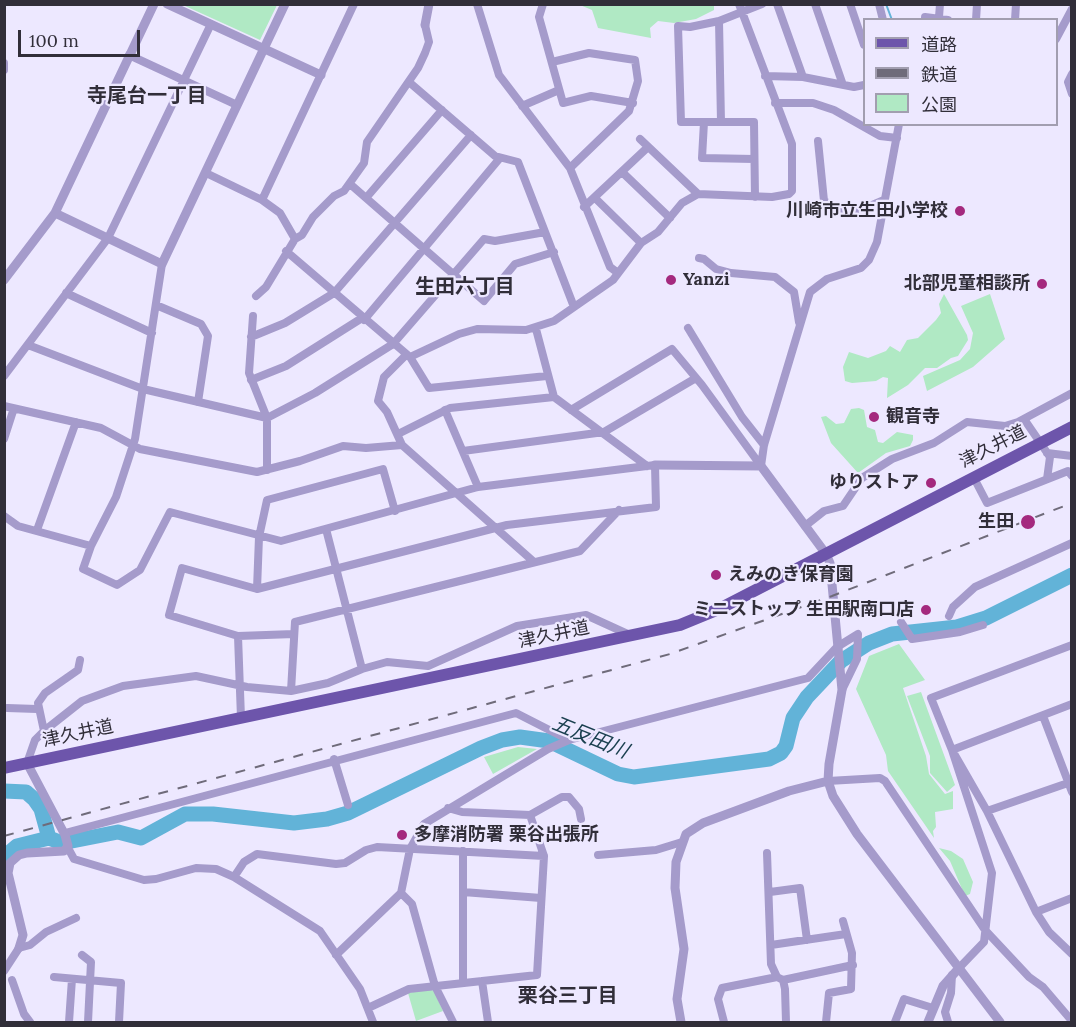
<!DOCTYPE html>
<meta charset="utf-8">
<style>
body{margin:0}
#map{position:relative;width:1076px;height:1027px;overflow:hidden;background:#ede8ff;font-family:Lora,"Noto Sans JP",serif}
canvas{display:block}
.frame{position:absolute;inset:0;border:6px solid #312e39;pointer-events:none}
.legend{position:absolute;left:863px;top:18px;width:195px;height:108px;box-sizing:border-box;background:#ede8ff;border:2px solid #a29eb0;margin:0;padding:8px 10px;list-style:none;font-size:18px;color:#312e39}
.legend li{display:flex;align-items:center;gap:12px;height:30px}
.legend b{width:30px;border:2px solid #a29eb0}
.scale{position:absolute;left:18px;top:30px;width:122px;height:27px;box-sizing:border-box;border:3px solid #312e39;border-top:0;padding-left:8px;font-size:18px;line-height:21px;white-space:nowrap;color:#312e39;-webkit-text-stroke:4px #ede8ff;paint-order:stroke}
</style>
<div id="map">
<canvas width="1076" height="1027"></canvas>
<div class="frame"></div>
<ul class="legend">
<li><b style="height:8px;background:#6d55ab"></b>道路</li>
<li><b style="height:8px;background:#6f6b7a"></b>鉄道</li>
<li><b style="height:16px;background:#b0e9c4"></b>公園</li>
</ul>
<div class="scale">100 m</div>
</div>
<script>
const ctx = document.querySelector('canvas').getContext('2d');
ctx.lineJoin = 'round';
function paint(path, color) { ctx.fillStyle = color; ctx.fill(path, 'evenodd'); }
const shape = rows => new Path2D(rows.map(r => 'M' + r).join(''));
function trace(path, color, width, dash) { ctx.strokeStyle = color; ctx.lineWidth = width; ctx.lineCap = dash ? 'butt' : 'round'; ctx.setLineDash(dash || []); ctx.stroke(path); }
function label(font, color, halo, rows, align = 'center') {
  ctx.font = font + ' Lora,"Noto Sans JP",serif'; ctx.lineWidth = 4.5; ctx.setLineDash([]); ctx.textBaseline = 'middle'; ctx.strokeStyle = halo; ctx.fillStyle = color; for (const [text, x, y, turn = 0] of rows) {
    ctx.save(); ctx.translate(x, y); ctx.rotate((+turn || 0) * Math.PI / 180); ctx.textAlign = isNaN(turn) ? turn : align; if (halo) ctx.strokeText(text, 0, 0); ctx.fillText(text, 0, 0); ctx.restore();
  }
}
paint(shape([
 [183,5,277,5,260,40],
 [580,5,714,4,714,10,696,19,674,23,658,21,650,28,651,38,598,28,592,10],
 [944,294,967,335,968,340,958,356,951,358,937,368,925,368,908,385,887,398,888,378,883,377,876,381,852,383,845,381,843,367,849,352,868,358,886,351,890,346,900,352,907,340,918,338,936,320,941,313,939,304],
 [990,294,1005,339,973,367,927,391,923,376,960,360,970,349,973,333,961,306],
 [859,408,864,410,867,427,875,430,878,442,883,443,897,432,913,435,913,440,910,446,886,453,858,473,831,443,821,417,826,416,836,424,844,423,851,409],
 [899,644,925,680,903,688,926,756,929,774,945,794,953,791,953,809,935,812,936,827,933,831,934,838,888,771,886,755,856,689,869,656],
 [921,692,955,785,947,792,930,773,930,756,907,696],
 [518,747,537,749,493,774,484,757],
 [939,848,951,851,963,859,973,882,970,894,965,896,950,861],
 [430,989,434,991,443,1011,416,1021,408,993]
]), '#b0e9c4');
trace(shape([
 [886,4,892,20]
]), '#62b3d8', 2);
trace(shape([
 [4,791,26,792,34,799,41,809,49,838,62,843,118,832,141,838,185,814,213,814,294,823,327,819,348,813,481,748,502,740,520,737,549,741,618,774,634,777,769,759,781,753,786,746,793,718,807,697,841,661,869,643,892,634,957,627,986,618,1072,575],
 [4,857,17,846,49,838]
]), '#62b3d8', 15);
trace(shape([
 [477,4,499,75,570,168,610,267,618,273],
 [543,4,539,17,563,103,591,96,633,103],
 [777,4,803,77],
 [815,4,843,85],
 [850,4,864,45],
 [879,4,883,20],
 [939,17,940,4],
 [925,20,925,17,948,20],
 [976,20,977,4],
 [1015,20,1016,4],
 [719,21,690,27,678,26,681,122,754,122,755,197],
 [1056,39,1072,9],
 [129,55,237,105],
 [552,62,589,53,635,60,638,81,629,111,570,168],
 [4,63,4,70],
 [1072,74,1068,82,1072,94],
 [765,76,803,77,854,87,864,85],
 [409,82,495,156,518,162,574,307],
 [775,103,813,103,834,110,880,136,897,138],
 [522,106,559,90],
 [704,122,702,158,754,159],
 [721,122,719,21,762,4],
 [640,139,698,194],
 [818,141,824,201,851,214,884,200],
 [622,172,670,218],
 [206,173,262,200,280,213,295,239],
 [350,184,484,301,515,264,554,252],
 [366,198,442,110],
 [595,198,641,243],
 [262,200,354,4],
 [584,207,648,147],
 [286,251,410,357,429,388,547,376],
 [699,258,704,259,716,269,731,273,775,277,794,292,799,322],
 [162,264,135,439,116,497,91,546,83,569,117,585,140,570,170,512,281,541,478,487,655,465,656,507,507,525,257,589,182,568,169,615,238,636,294,634],
 [66,293,152,333],
 [256,296,266,287,295,239,302,235,313,217,334,196,344,191,364,163,367,142,418,68,425,53,429,42,425,25],
 [156,305,201,324,208,336,198,402],
 [253,316,249,373,267,418,267,470],
 [364,320,500,158],
 [688,328,742,417,764,445],
 [536,329,554,397,647,466],
 [251,337,285,323,334,293,471,135],
 [28,345,143,389,267,418,315,393,393,344,484,239,495,241,545,232],
 [406,355,384,377,378,401,387,412,402,445,534,562],
 [410,357,459,334,477,329,526,330,554,321,613,280,641,243,658,232,682,203,698,194,772,197,789,194,792,191,792,144,739,4],
 [4,376,108,238,211,24],
 [251,380,286,366,362,318],
 [4,406,101,428,140,449,257,472,300,461,343,446,366,448,402,445],
 [445,410,478,487],
 [571,410,672,349,702,385,761,466],
 [1024,419,1050,457,1047,479],
 [398,434,450,408,554,397],
 [4,439,14,408],
 [463,451,604,432,696,378],
 [1047,453,1072,456],
 [761,466,764,445,810,292,827,279,861,268,869,260,877,242,899,124],
 [974,478,987,503,1068,471,1072,476],
 [4,516,18,526,91,546],
 [805,526,824,511,843,506,862,478,892,459,934,443,967,422,1005,426,1018,422,1072,393],
 [326,529,362,669],
 [37,530,76,422],
 [257,589,259,537,267,500,383,469,395,511],
 [949,616,953,607,975,587,1072,543],
 [901,622,912,639,960,632,983,625],
 [238,636,241,718],
 [1072,645,931,698,952,750,987,811,1036,912,1049,932,1072,954],
 [291,691,295,622,580,551,619,510],
 [7,708,37,709],
 [1043,716,1072,792],
 [44,731,38,703,45,693,78,670,80,660],
 [334,759,348,805],
 [27,763,35,740,44,731,82,701,123,686,196,676,247,687,291,691,328,683,362,669,387,662,428,666,517,626,586,615,632,636],
 [828,781,880,778,885,781,985,930,1029,977,1043,987,1072,1021],
 [448,808,462,812,530,815,562,797,569,797,579,809,581,819],
 [987,811,1068,783],
 [65,833,516,713,569,740],
 [68,848,74,859,144,880,156,879,196,868,216,869,234,877,320,931,360,989,373,1022],
 [767,853,771,964,777,977],
 [598,855,656,850,682,842],
 [234,877,244,862,257,854,336,864,345,863,366,850,377,847,544,856],
 [463,892,541,898],
 [770,892,800,888,807,940],
 [401,893,412,904,435,986,453,1022],
 [1036,912,1072,898],
 [771,945,846,934],
 [82,955,91,962,88,1022],
 [336,955,401,893,410,849,424,824,548,749,569,740,808,678,837,647,858,634,857,659,842,690],
 [959,968,984,942,992,873,952,750,1072,704],
 [4,971,19,948,30,945,46,932,76,918],
 [54,977,121,983,119,1022],
 [12,980,24,1014,30,1022],
 [783,980,785,989,786,1022],
 [482,981,488,1022],
 [463,983,463,851],
 [368,1008,409,989,537,975,544,856,530,815],
 [69,1022,72,979],
 [724,1022,718,999,722,988,777,977,783,980,853,965],
 [826,1022,829,993,851,989,852,953,843,921],
 [895,1022,904,999,933,1008],
 [948,1022,945,1012,951,993,952,975]
]), '#a59bcb', 8);
trace(shape([
 [167,4,321,75],
 [425,25,429,4],
 [55,213,162,264,285,4],
 [4,280,55,213,154,4],
 [655,465,761,466,826,554,830,563,842,690,829,764,828,781,833,796,857,834,1000,1022],
 [19,948,23,935,8,873,10,863,19,855,27,853,64,851,68,846,65,835,27,763],
 [681,1022,677,999,684,949,675,888,676,862,686,834,703,823,789,791,828,781],
 [928,1022,943,986,959,968]
]), '#a59bcb', 9);
trace(shape([
 [4,768,680,625,719,609,1072,427]
]), '#6d55ab', 12);
trace(shape([
 [4,836,670,654,832,596,1072,503]
]), '#6f6b7a', 2, [10, 10]);
for (const [x, y, r, color] of [
 [960,211,6,"#a4297e"],
 [671,280,6,"#a4297e"],
 [1042,284,6,"#a4297e"],
 [874,417,6,"#a4297e"],
 [931,483,6,"#a4297e"],
 [1028,522,8,"#a4297e"],
 [716,575,6,"#a4297e"],
 [926,610,6,"#a4297e"],
 [402,835,6,"#a4297e"]
]) { const dot = new Path2D(); dot.arc(x, y, r, 0, 2 * Math.PI); ctx.fillStyle = color; ctx.fill(dot); trace(dot, '#ede8ff', 2); }
label('bold 18px', '#312e39', '#ede8ff', [
 ["川崎市立生田小学校",948,211],
 ["Yanzi",683,280,"left"],
 ["北部児童相談所",1030,284],
 ["観音寺",886,417,"left"],
 ["ゆりストア",919,483],
 ["生田",1014,522],
 ["えみのき保育園",728,575,"left"],
 ["ミニストップ 生田駅南口店",914,610],
 ["多摩消防署 栗谷出張所",414,835,"left"]
], 'right');
label('18px', '#312e39', '#ede8ff', [
 ["津久井道",993,447,-27],
 ["津久井道",554,635,-12],
 ["津久井道",78,734,-12]
]);
label('bold 20px', '#312e39', '#ede8ff', [
 ["寺尾台一丁目",147,96],
 ["生田六丁目",465,287],
 ["栗谷三丁目",568,996]
]);
label('italic 20px', '#1b4050', '#ede8ff', [
 ["五反田川",590,738,22]
]);
</script>
